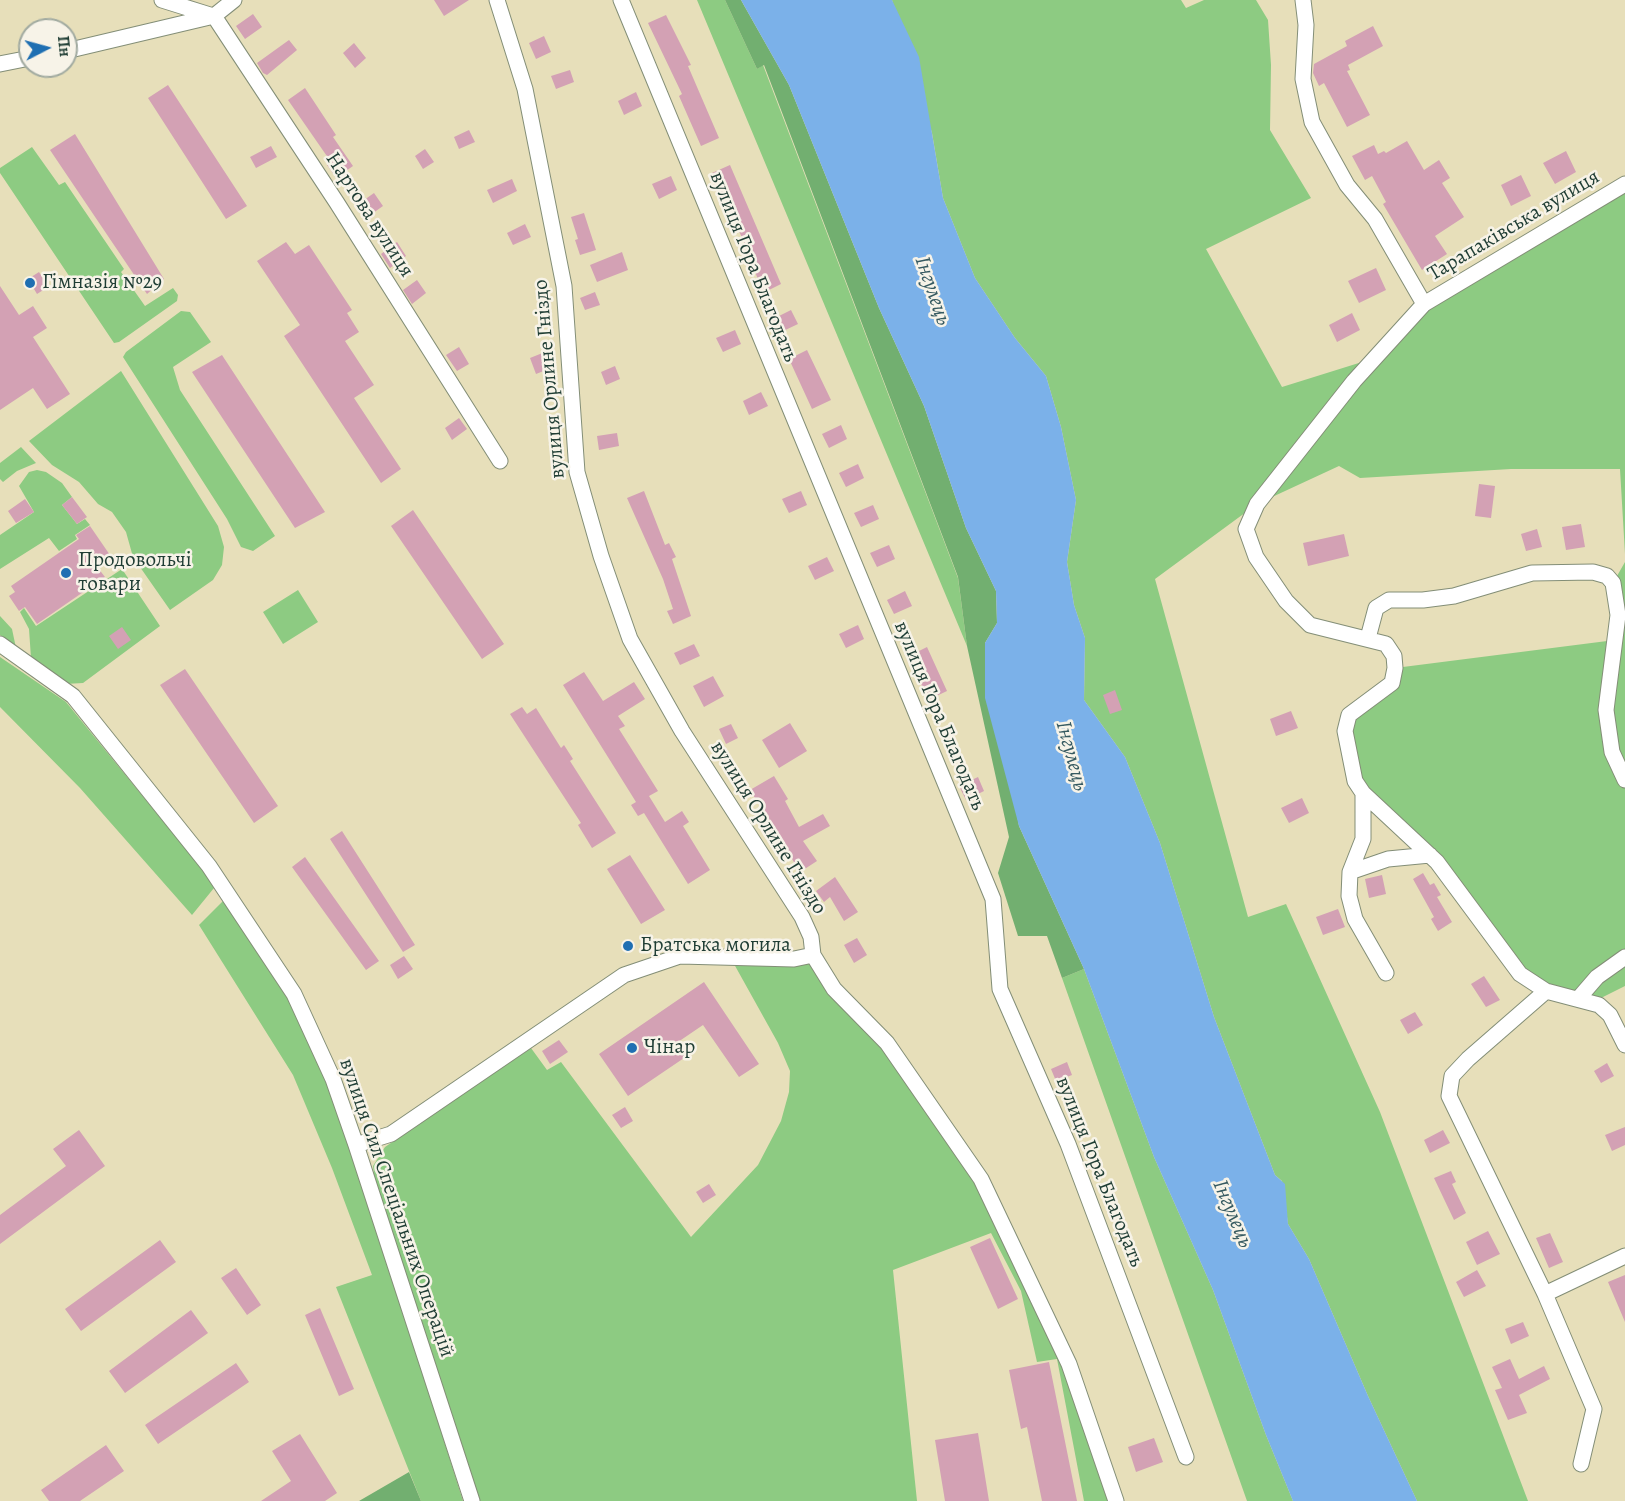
<!DOCTYPE html>
<html>
<head>
<meta charset="utf-8">
<style>
	body { margin:0 }
	#map { position:relative; width:1625px; height:1501px; overflow:hidden; background:#e7dfba; font-family:Alegreya,serif }
	canvas { display:block }
	.north { position:absolute; left:18px; top:18px; width:60px; height:60px; box-sizing:border-box; background:#f7f3e8; border:2px solid #a1aaa0; border-radius:50%; rotate:84deg; font-size:16px; font-weight:700; line-height:24px; text-align:center; color:#1f3d34 }
	.north::after { content:''; display:block; margin:auto; width:21px; height:27px; background:#1f6fb2; clip-path:polygon(50% 0,100% 100%,50% 72%,0 100%) }
</style>
</head>
<body>
<div id="map">
<canvas width="1625" height="1501"></canvas>
<div class="north">Пн</div>
</div>
<script>
const ctx = document.querySelector('canvas').getContext('2d');
ctx.lineJoin = 'round';
function paint(path, color) { ctx.fillStyle = color; ctx.fill(path, 'evenodd'); }
const toPath = rows => new Path2D(rows.map(r => 'M' + r).join(''));
function stroke(path, color, width, dash) { ctx.strokeStyle = color; ctx.lineWidth = width; ctx.lineCap = dash ? 'butt' : 'round'; ctx.setLineDash(dash || []); ctx.stroke(path); }
function write(font, color, halo, rows, align = 'center') {
  ctx.font = font + ' Alegreya,serif'; ctx.lineWidth = 5; ctx.setLineDash([]); ctx.textBaseline = 'middle'; ctx.strokeStyle = halo; ctx.fillStyle = color; for (const [text, x, y, turn = 0] of rows) {
    ctx.save(); ctx.translate(x, y); ctx.rotate((+turn || 0) * Math.PI / 180); ctx.textAlign = isNaN(turn) ? turn : align; if (halo) ctx.strokeText(text, 0, 0); ctx.fillText(text, 0, 0); ctx.restore();
  }
}
const green = toPath([
	[697,0,725,0,757,69,763,65,958,578,967,646],
	[892,0,1181,0,1186,8,1204,0,1256,0,1268,20,1271,65,1270,130,1311,198,1206,249,1282,387,1378,357,1424,304,1625,184,1625,554,1620,469,1511,469,1360,478,1339,466,1257,504,1155,579,1248,917,1286,904,1380,1112,1528,1501,1417,1501,1368,1396,1309,1259,1288,1224,1282,1181,1275,1175,1214,1017,1160,843,1125,757,1084,700,1085,638,1074,605,1067,562,1076,500,1061,427,1046,376,1015,338,975,278,943,198,932,133],
	[32,147,59,185,65,182,124,269,121,272,145,306,173,288,178,295,177,301,119,342,114,343,0,173,0,168],
	[181,311,190,312,211,342,173,367,180,390,275,536,253,551,241,547,227,519,123,357,126,352],
	[121,371,218,526,224,547,222,565,213,580,170,610,133,557,126,532,112,512,98,504,79,482,52,465,29,441],
	[21,447,36,463,17,471,3,482,0,479,0,463],
	[37,470,46,472,62,483,72,497,62,505,77,524,85,519,90,525,75,535,77,539,59,551,49,538,0,569,0,535,34,512,19,486,29,472],
	[1625,562,1625,986,1591,1003,1520,974,1478,915,1363,793,1349,715,1391,683,1395,668,1615,640,1613,583],
	[122,569,160,626,83,683,65,684,31,658,29,629,20,612,24,608,36,626],
	[298,590,318,622,283,644,263,612],
	[0,616,12,629,16,648,0,635],
	[0,657,66,702,202,869,214,888,192,915,80,788,0,707],
	[225,899,288,997,328,1082,354,1156,463,1501,421,1501,336,1287,372,1275,332,1168,293,1075,199,925],
	[729,955,813,955,916,1082,1024,1267,1116,1501,1084,1501,1057,1359,1037,1362,1021,1291,991,1233,893,1270,917,1501,478,1501,376,1190,373,1166,385,1147,531,1048,547,1070,561,1062,691,1237,758,1165,781,1121,789,1092,790,1071,778,1043],
	[1084,969,1154,1157,1213,1290,1266,1435,1293,1501,1247,1501,1062,978]
]);
const forest = toPath([
	[725,0,741,0,789,85,879,308,924,406,966,528,996,591,997,623,985,643,1019,826,1084,969,1062,978,1047,936,1018,936,998,873,1009,837,967,646,958,577,764,65,757,69],
	[409,1472,421,1501,359,1501]
]);
const water = toPath([
	[741,0,892,0,919,57,943,198,975,278,1015,338,1046,376,1061,427,1076,500,1067,562,1074,605,1085,638,1084,700,1125,757,1160,843,1214,1017,1275,1175,1285,1184,1288,1224,1309,1259,1368,1396,1417,1501,1293,1501,1266,1435,1213,1290,1154,1157,1084,969,1019,826,985,698,985,643,997,623,996,591,966,528,924,406,879,308,789,85]
]);
const building = toPath([
	[434,0,469,0,444,16],
	[253,14,262,27,245,39,236,26],
	[666,15,691,65,688,66,719,138,701,146,679,96,682,94,648,23],
	[1373,26,1383,46,1348,65,1350,70,1347,71,1370,115,1347,127,1324,83,1319,86,1313,73,1314,64,1347,46,1345,41],
	[544,36,551,52,536,59,529,43],
	[289,40,297,50,267,75,263,73,257,63],
	[354,43,366,58,355,68,343,53],
	[570,70,574,82,556,89,551,76],
	[168,85,247,206,226,219,148,98],
	[305,88,336,135,333,137,353,166,336,178,327,165,331,162,288,100],
	[636,92,642,106,624,115,618,101],
	[469,130,475,142,459,149,454,137],
	[75,134,164,279,147,294,50,150],
	[1407,141,1424,170,1439,160,1450,178,1442,183,1464,217,1435,236,1447,254,1422,270,1383,204,1386,202,1372,176,1365,180,1352,156,1374,145,1378,154,1384,151,1386,153],
	[271,146,277,157,256,168,250,157],
	[425,149,434,162,423,169,415,156],
	[1566,151,1576,172,1555,184,1543,163],
	[730,165,781,284,763,293,744,242,712,173],
	[1521,175,1531,196,1511,206,1501,185],
	[671,176,677,190,659,199,652,184],
	[512,179,517,191,493,203,487,190],
	[374,193,383,206,366,218,357,205],
	[584,213,596,250,580,255,575,240,578,239,571,217],
	[525,224,531,237,513,245,507,233],
	[286,242,295,254,309,245,352,310,347,313,359,332,345,341,374,385,354,398,401,469,381,483,284,336,300,325,257,261],
	[397,242,406,256,390,268,381,254],
	[622,252,628,270,597,282,590,265],
	[1376,268,1386,290,1359,303,1348,281],
	[39,272,48,287,37,294,28,279],
	[417,280,426,293,412,304,403,290],
	[0,286,19,315,33,306,47,328,33,337,70,394,47,409,33,388,0,410],
	[595,292,600,305,585,310,580,298],
	[791,310,798,324,779,333,773,319],
	[1352,313,1360,330,1337,342,1329,325],
	[735,330,741,344,723,352,716,338],
	[459,347,469,364,457,371,446,355],
	[807,350,831,400,812,409,789,359],
	[545,352,551,368,536,374,530,358],
	[222,355,325,512,295,528,192,372],
	[615,366,620,379,606,385,601,372],
	[761,392,768,406,749,415,743,401],
	[459,418,467,429,452,440,445,428],
	[841,425,847,439,829,448,822,434],
	[617,433,619,446,599,450,597,436],
	[858,464,864,478,846,487,839,473],
	[1479,484,1495,486,1491,518,1475,516],
	[644,491,665,545,669,543,676,557,672,559,691,616,673,624,667,611,673,609,663,579,627,498],
	[801,491,807,505,789,513,782,499],
	[72,497,87,517,77,524,62,505],
	[25,499,34,512,16,523,8,511],
	[873,505,879,519,861,527,854,513],
	[413,510,504,644,482,659,391,526],
	[1581,524,1585,547,1566,550,1562,527],
	[90,526,112,558,98,568,105,577,37,624,25,607,19,611,9,596,15,592,11,586,79,539,76,535],
	[1537,529,1542,547,1526,551,1521,534],
	[1344,534,1349,556,1308,566,1303,543],
	[889,545,895,559,877,567,870,553],
	[827,557,834,571,815,580,808,566],
	[905,591,912,606,894,614,887,600],
	[858,625,864,639,846,648,839,634],
	[122,627,131,640,118,649,109,636],
	[694,644,700,656,680,665,674,653],
	[927,647,947,691,928,700,909,656],
	[185,669,278,806,254,823,160,685],
	[584,672,603,701,634,682,645,699,618,716,625,726,619,729,658,791,649,796,665,822,682,811,689,822,683,826,710,870,688,884,644,813,638,816,631,805,636,802,563,685],
	[713,676,724,696,704,707,693,686],
	[1115,690,1122,710,1110,714,1103,695],
	[522,707,527,714,536,708,561,748,564,745,573,759,570,761,616,833,592,848,578,825,581,823,510,714],
	[1291,711,1298,728,1276,736,1270,719],
	[790,723,807,751,779,768,762,740],
	[731,724,738,738,726,744,719,729],
	[774,776,788,799,785,801,799,827,823,814,830,826,803,841,817,861,800,872,750,790],
	[978,777,984,791,966,800,959,786],
	[1302,798,1309,813,1289,823,1281,808],
	[342,831,415,945,403,952,330,839],
	[630,855,665,910,641,924,607,869],
	[305,857,379,961,366,970,292,867],
	[1423,873,1430,885,1434,883,1441,895,1437,897,1452,922,1438,931,1431,919,1434,917,1413,879],
	[1382,875,1386,894,1369,898,1365,879],
	[835,877,858,912,844,921,830,897,824,902,816,891],
	[1338,909,1345,927,1323,935,1316,917],
	[857,938,867,955,854,963,844,945],
	[404,956,413,969,398,979,390,965],
	[1484,976,1500,1000,1486,1007,1471,984],
	[704,982,759,1064,739,1077,703,1025,678,1042,687,1056,628,1096,599,1054],
	[1415,1012,1423,1025,1408,1034,1400,1020],
	[559,1040,568,1052,550,1064,542,1051],
	[1067,1062,1072,1075,1056,1081,1051,1069],
	[1607,1063,1614,1076,1601,1083,1594,1071],
	[625,1107,633,1121,621,1128,612,1115],
	[1625,1127,1625,1145,1612,1151,1605,1135],
	[79,1130,105,1166,0,1244,0,1215,66,1166,53,1149],
	[1443,1130,1450,1143,1430,1153,1424,1140],
	[1451,1171,1456,1182,1452,1184,1466,1213,1454,1220,1434,1178],
	[709,1184,716,1195,703,1203,696,1192],
	[1488,1231,1500,1254,1477,1265,1466,1242],
	[1550,1233,1563,1262,1549,1268,1536,1238],
	[990,1238,1018,1299,998,1309,970,1247],
	[160,1240,176,1262,81,1331,65,1309],
	[236,1268,261,1305,247,1315,221,1278],
	[1477,1270,1486,1286,1464,1297,1456,1282],
	[1625,1275,1625,1322,1608,1282],
	[320,1308,354,1389,339,1396,305,1315],
	[191,1310,208,1333,125,1393,109,1371],
	[1523,1322,1529,1336,1511,1344,1505,1329],
	[1510,1359,1519,1379,1544,1366,1550,1379,1519,1395,1527,1413,1508,1420,1495,1390,1502,1388,1492,1367],
	[1049,1362,1077,1501,1042,1501,1027,1427,1021,1429,1009,1370],
	[236,1363,249,1382,158,1444,145,1425],
	[978,1433,989,1501,945,1501,935,1440],
	[300,1434,337,1493,325,1501,261,1501,291,1481,272,1451],
	[1154,1438,1163,1462,1136,1472,1128,1447],
	[106,1445,124,1471,80,1501,49,1501,41,1490]
]);
const minor = toPath([
	[162,0,210,15],
	[234,0,214,16,337,203,500,461],
	[497,0,525,89,564,286,577,472,601,556,630,639,682,731,802,917,811,937,813,955,834,989,887,1043,981,1179,1069,1364,1116,1501],
	[621,0,993,899,1000,989,1068,1144,1186,1457],
	[1303,0,1306,25,1303,79,1312,122,1347,185,1375,219,1424,304],
	[66,51,214,16],
	[0,64,30,58],
	[1625,184,1424,304,1354,381,1257,504,1246,529,1256,557,1286,601,1310,625,1386,644,1394,656,1395,668,1392,683,1349,715,1345,731,1355,781,1363,793,1437,862,1520,974,1546,991,1599,1005,1610,1015,1625,1045],
	[1368,638,1376,608,1389,600,1423,600,1454,596,1532,573,1593,572,1607,576,1613,583,1618,615,1606,710,1612,752,1625,780],
	[0,644,73,696,209,866,294,994,333,1079,356,1145,472,1501],
	[1363,793,1363,839,1350,872,1349,896,1355,919,1386,973],
	[1350,872,1388,859,1430,855],
	[1546,991,1468,1059,1452,1076,1449,1096,1545,1294,1594,1409,1581,1464],
	[1578,999,1597,977,1625,957],
	[356,1145,391,1134,624,975,680,956,794,959,813,955],
	[1545,1294,1625,1256]
]);
const markers = [
	[30,283,6,"#1f6fb2"],
	[66,573,6,"#1f6fb2"],
	[628,946,6,"#1f6fb2"],
	[632,1048,6,"#1f6fb2"]
];
const streetNames = [
	["Нартова вулиця",369,215,57],
	["Тарапаківська вулиця",1514,226,-31],
	["вулиця Гора Благодать",753,267,68],
	["вулиця Орлине Гніздо",550,379,-95],
	["вулиця Гора Благодать",939,716,67],
	["вулиця Орлине Гніздо",768,828,58],
	["вулиця Гора Благодать",1099,1172,68],
	["вулиця Сил Спеціальних Операцій",396,1208,71]
];
const poiNames = [
	["Гімназія №29",42,283],
	["Продовольчі",78,561],
	["товари",78,585],
	["Братська могила",640,946],
	["Чінар",644,1048]
];
const waterNames = [
	["Інгулець",932,291,71],
	["Інгулець",1071,756,75],
	["Інгулець",1232,1214,67]
];
paint(green, '#8dcb82');
paint(forest, '#72af70');
paint(water, '#7bb1e9');
paint(building, '#d3a1b4');
stroke(minor, '#838e77', 17);
stroke(minor, '#fff', 15);
for (const [x, y, r, color] of markers) { const dot = new Path2D(); dot.arc(x, y, r, 0, 2 * Math.PI); ctx.fillStyle = color; ctx.fill(dot); stroke(dot, '#f7f3e8', 2); }
write('21px', '#1f3d34', '#f7f3e8', streetNames);
write('21px', '#1f3d34', '#f7f3e8', poiNames, 'left');
write('italic 22px', '#365a61', '#f7f3e8', waterNames);
</script>
</body>
</html>
